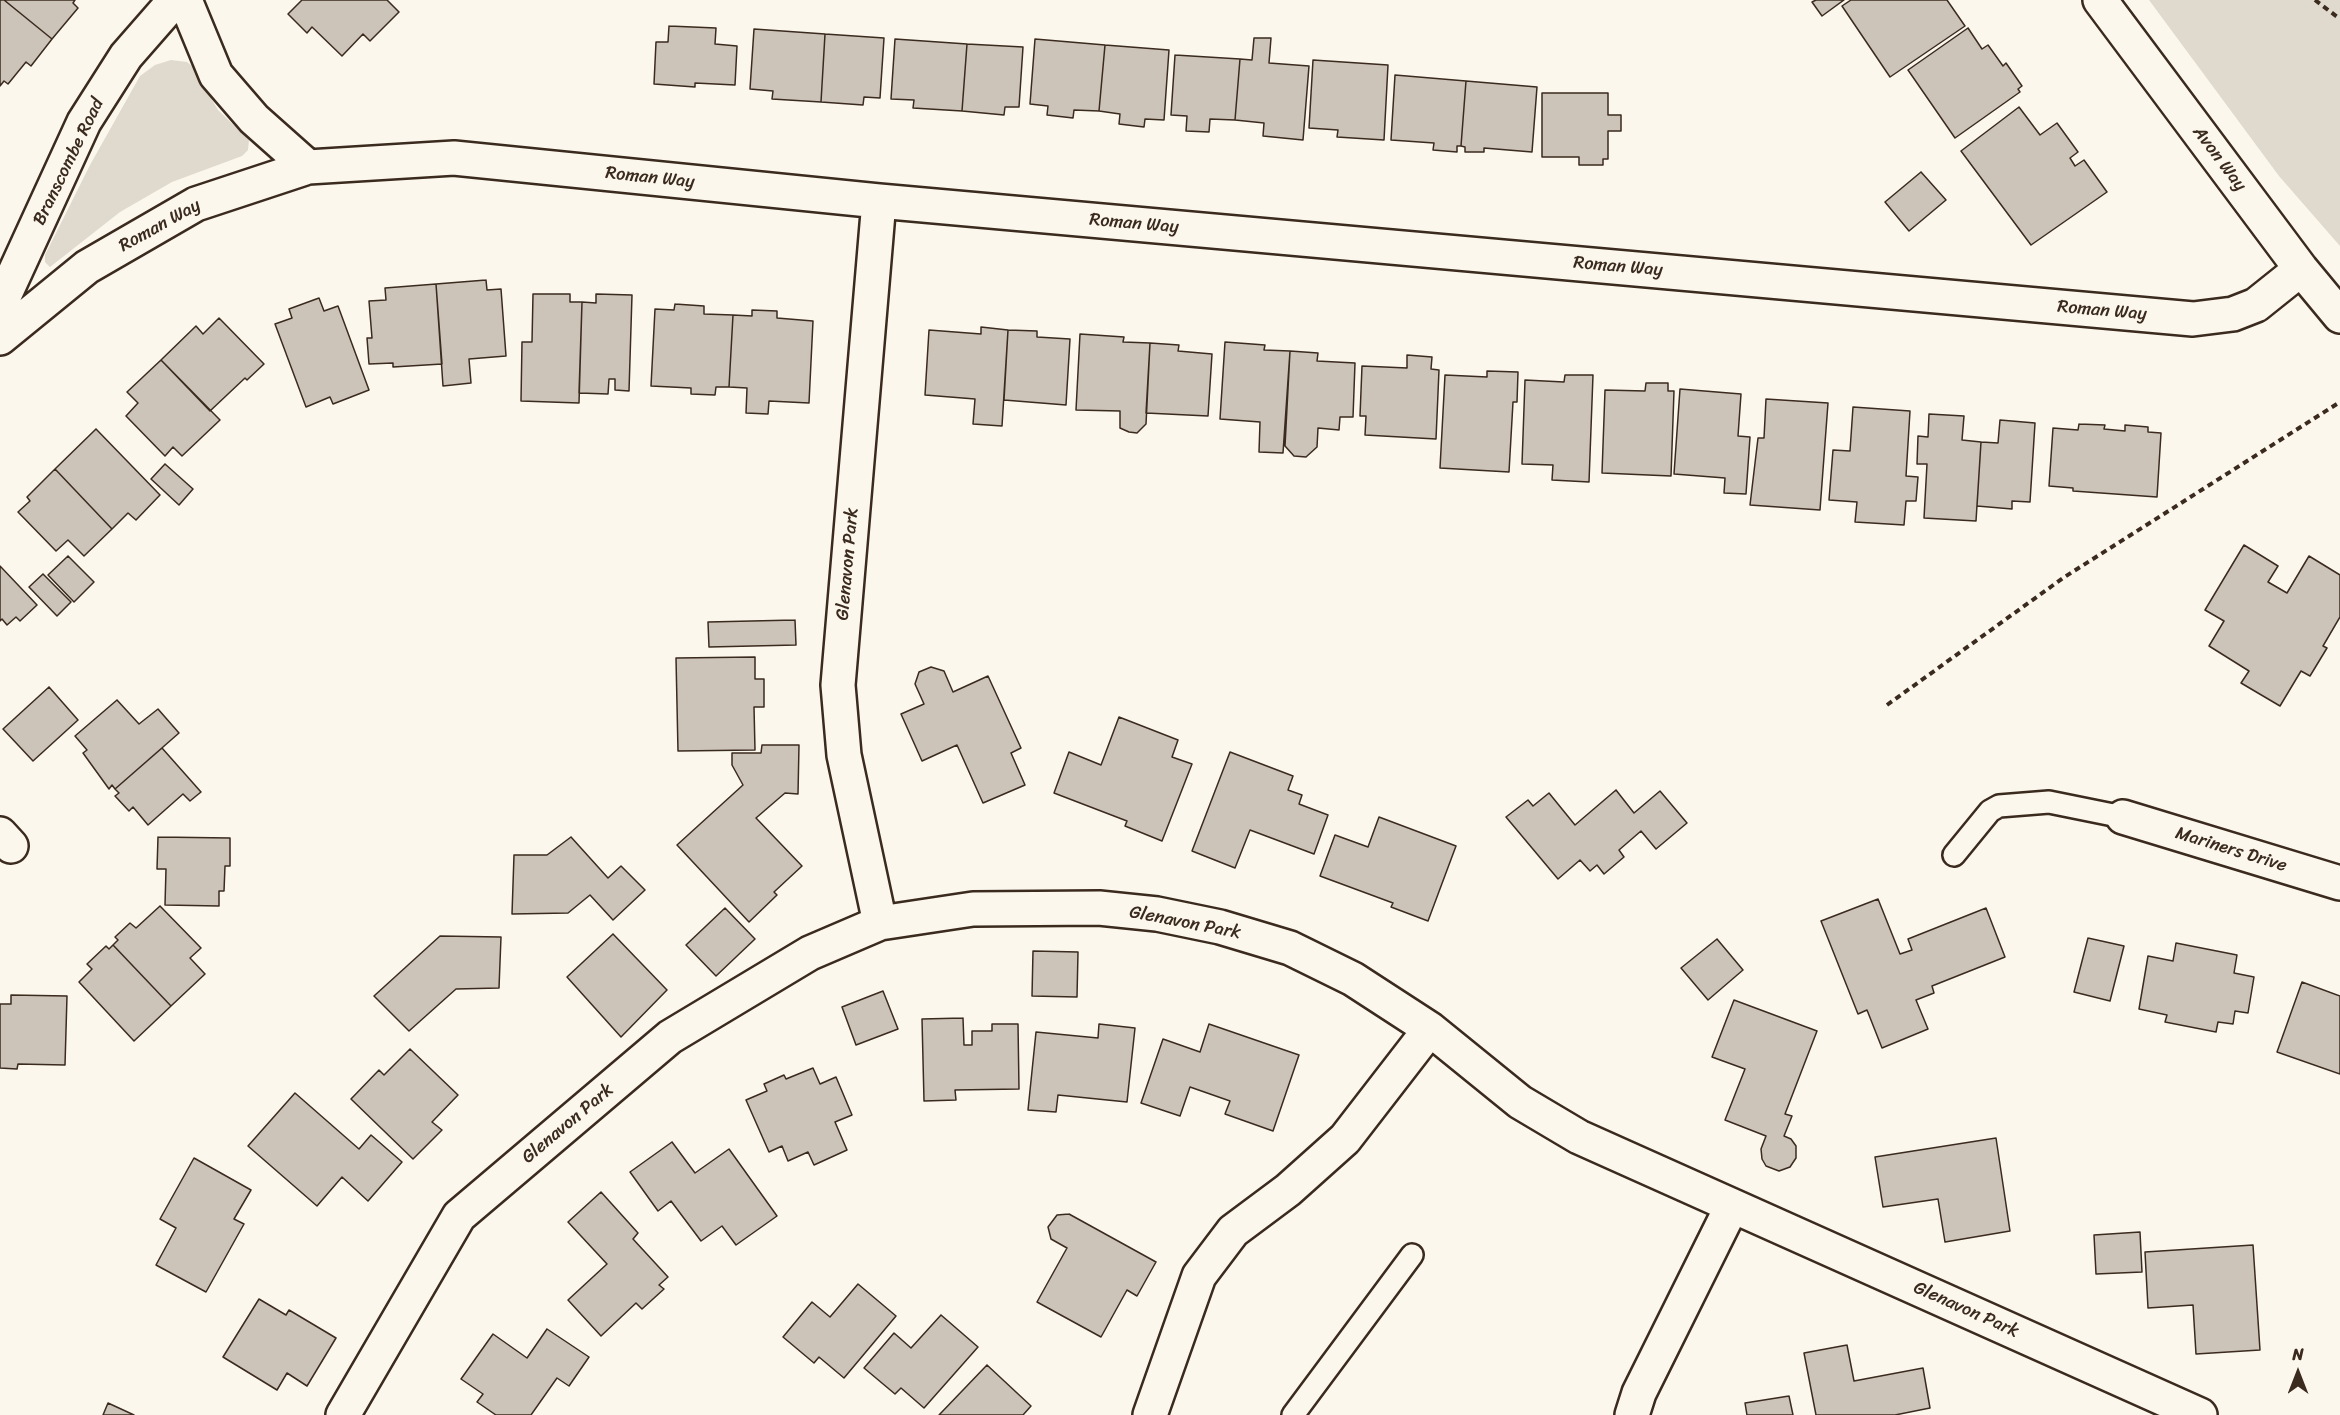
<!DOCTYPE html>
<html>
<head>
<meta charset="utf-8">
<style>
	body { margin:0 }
	#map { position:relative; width:2340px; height:1415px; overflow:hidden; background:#fbf7ec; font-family:Sriracha,sans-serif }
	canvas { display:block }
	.north { position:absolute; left:2268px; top:1343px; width:60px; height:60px; -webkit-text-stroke:4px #fbf7ec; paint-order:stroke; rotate:0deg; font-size:16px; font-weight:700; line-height:24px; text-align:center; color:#3b2a1e }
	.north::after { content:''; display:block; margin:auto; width:21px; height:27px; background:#3b2a1e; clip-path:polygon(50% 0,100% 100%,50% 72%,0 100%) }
</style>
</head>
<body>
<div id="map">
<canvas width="2340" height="1415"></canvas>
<div class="north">N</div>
</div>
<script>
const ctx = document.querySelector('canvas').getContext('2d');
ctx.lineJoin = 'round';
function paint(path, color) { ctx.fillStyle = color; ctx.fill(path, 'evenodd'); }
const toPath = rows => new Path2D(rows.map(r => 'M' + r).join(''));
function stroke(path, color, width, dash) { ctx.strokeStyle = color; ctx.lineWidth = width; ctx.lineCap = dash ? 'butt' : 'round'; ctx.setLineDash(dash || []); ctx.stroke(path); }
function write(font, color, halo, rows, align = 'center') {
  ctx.font = font + ' Sriracha,sans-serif'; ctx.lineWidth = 4.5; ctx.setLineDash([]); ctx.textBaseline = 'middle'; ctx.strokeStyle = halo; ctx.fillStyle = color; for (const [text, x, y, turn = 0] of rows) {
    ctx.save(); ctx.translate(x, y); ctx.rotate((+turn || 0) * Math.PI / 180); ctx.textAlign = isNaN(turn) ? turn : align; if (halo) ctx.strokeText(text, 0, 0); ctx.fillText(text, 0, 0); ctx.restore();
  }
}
const green = toPath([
	[2149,0,2340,0,2340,246,2279,176],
	[171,60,187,62,192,66,218,110,249,140,248,150,242,156,172,182,120,212,50,267,45,262,45,255,90,165,140,76,155,65]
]);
const building = toPath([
	[0,0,4,0,52,39,31,66,26,62,8,84,4,81,0,86,0,0],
	[4,0,75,0,73,3,78,8,52,39,4,0],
	[302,0,387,0,399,12,370,41,363,34,342,56,312,27,307,33,288,14,302,0],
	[1816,0,1844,0,1822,16,1812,2,1816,0],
	[1851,0,1947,0,1965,26,1890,77,1842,6,1851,0],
	[669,26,716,28,715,44,737,46,735,85,695,83,695,87,654,84,656,42,668,42,669,26],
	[1968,28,1982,49,1988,45,2003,66,2006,63,2022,86,2018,89,2020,92,1955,138,1908,70,1968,28],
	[754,29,825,34,821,102,772,99,773,91,750,89,754,29],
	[825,34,884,38,880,98,864,97,863,105,821,102,825,34],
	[1254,38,1271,38,1269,63,1309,66,1303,140,1263,136,1264,123,1235,120,1240,59,1252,60,1254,38],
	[895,39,967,44,962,111,913,108,914,100,891,99,895,39],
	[1035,39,1105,45,1099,111,1074,110,1073,118,1047,115,1048,106,1030,104,1035,39],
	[967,44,1023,47,1019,107,1005,107,1004,115,962,111,967,44],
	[1105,45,1169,50,1164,120,1145,119,1144,127,1119,124,1120,114,1099,111,1105,45],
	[1175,55,1240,59,1235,120,1210,119,1209,132,1186,131,1187,116,1171,115,1175,55],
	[1313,60,1388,65,1384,140,1337,137,1338,130,1309,128,1313,60],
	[1395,75,1466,81,1461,146,1457,146,1457,152,1433,150,1434,143,1391,140,1395,75],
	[1466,81,1537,87,1532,152,1484,148,1484,152,1465,152,1465,147,1461,146,1466,81],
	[1542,93,1608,93,1608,115,1621,115,1621,131,1608,131,1608,159,1603,159,1603,165,1579,165,1579,157,1542,157,1542,93],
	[2019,107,2040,135,2057,123,2078,152,2070,158,2075,166,2084,160,2107,192,2031,245,1961,151,2019,107],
	[1921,172,1946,200,1909,231,1885,202,1921,172],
	[486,280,487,290,501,289,506,356,469,359,471,383,443,386,436,284,486,280],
	[436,284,442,364,393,367,393,363,369,364,367,338,372,338,369,301,386,300,385,288,436,284],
	[533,294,570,294,570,302,582,302,579,403,521,401,522,342,532,342,533,294],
	[596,294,632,295,629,391,615,390,615,379,609,379,608,394,579,393,582,302,596,303,596,294],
	[319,298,324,311,338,306,369,390,333,404,330,397,306,407,275,324,292,318,289,309,319,298],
	[675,304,704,306,704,314,733,315,729,387,716,387,715,395,691,394,691,388,651,386,655,309,674,310,675,304],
	[752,310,777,311,777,318,813,321,809,403,769,401,768,414,746,413,747,388,729,387,733,315,752,316,752,310],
	[219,318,264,364,247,380,245,378,210,411,161,360,196,326,203,334,219,318],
	[981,327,1008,330,1002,426,973,424,975,399,925,395,929,330,981,334,981,327],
	[1008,330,1037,331,1037,337,1070,339,1066,405,1004,400,1008,330],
	[1080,334,1124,337,1123,342,1150,343,1146,424,1137,433,1129,432,1120,428,1120,411,1076,410,1080,334],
	[1225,342,1265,345,1264,350,1290,351,1283,453,1259,452,1260,422,1220,419,1225,342],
	[1150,343,1179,345,1178,351,1212,354,1208,416,1146,413,1150,343],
	[1290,351,1318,353,1317,361,1355,363,1353,417,1340,417,1339,430,1318,428,1317,447,1306,457,1294,456,1285,446,1290,351],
	[1407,355,1432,357,1431,369,1439,370,1436,439,1365,435,1366,416,1360,416,1362,366,1407,368,1407,355],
	[161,360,220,420,182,456,173,447,165,456,126,416,138,403,127,392,161,360],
	[1487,371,1518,372,1517,402,1513,402,1509,472,1440,468,1445,375,1487,377,1487,371],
	[1565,375,1593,375,1589,482,1552,480,1553,465,1522,464,1525,380,1564,382,1565,375],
	[1646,383,1668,383,1668,391,1674,391,1671,476,1602,473,1605,390,1645,391,1646,383],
	[1680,389,1741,394,1738,436,1750,437,1746,494,1724,493,1725,478,1674,474,1680,389],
	[1766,399,1828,403,1820,510,1750,505,1758,438,1764,438,1766,399],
	[1853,407,1910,411,1906,476,1918,477,1916,501,1906,501,1904,525,1855,522,1857,502,1829,500,1833,450,1850,451,1853,407],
	[1929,414,1964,416,1962,440,1981,442,1976,521,1924,518,1927,464,1917,464,1918,436,1928,437,1929,414],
	[2000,420,2035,423,2030,502,2012,501,2012,509,1977,506,1981,442,1998,443,2000,420],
	[2079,424,2105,425,2104,429,2125,431,2125,425,2148,427,2148,432,2161,433,2157,497,2073,491,2073,488,2049,486,2053,428,2078,430,2079,424],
	[96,429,160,495,136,520,128,513,112,529,55,469,96,429],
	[165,464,193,489,179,505,151,479,165,464],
	[55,469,112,529,84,556,68,540,56,551,18,512,30,501,27,497,55,469],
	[2244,545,2278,566,2268,582,2287,593,2309,556,2340,575,2340,617,2323,646,2327,648,2310,676,2301,671,2280,706,2241,683,2249,671,2209,646,2224,621,2205,610,2244,545],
	[68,556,94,582,74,602,48,575,68,556],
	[0,566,37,605,20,621,16,617,7,625,2,619,0,621,0,566],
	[43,574,71,602,57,616,29,587,43,574],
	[795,620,796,645,709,647,708,622,795,620],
	[755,657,755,679,764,679,764,707,754,707,755,750,678,751,676,658,755,657],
	[931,667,944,671,953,692,988,676,1021,748,1011,753,1025,785,983,803,957,745,922,761,901,714,924,704,915,684,919,672,931,667],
	[49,687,78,720,33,761,3,729,49,687],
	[117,700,139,724,158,709,179,733,115,789,112,785,109,789,83,753,87,750,75,736,117,700],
	[1119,717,1178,740,1172,757,1192,764,1162,841,1125,826,1127,821,1054,793,1069,752,1101,765,1119,717],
	[762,745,799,745,798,794,785,793,756,818,802,866,774,892,777,895,749,922,677,845,743,785,732,765,732,753,761,753,762,745],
	[162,748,201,792,190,801,183,794,148,825,133,807,129,811,115,796,119,793,115,789,162,748],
	[1230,752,1293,776,1288,790,1302,795,1299,804,1328,815,1314,854,1250,830,1235,868,1192,851,1230,752],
	[1616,790,1634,813,1660,791,1687,823,1656,849,1641,831,1619,850,1624,857,1604,874,1597,865,1590,871,1580,860,1558,879,1506,817,1528,800,1533,806,1549,793,1575,825,1616,790],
	[1379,817,1456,846,1428,921,1391,907,1393,903,1320,876,1335,835,1368,847,1379,817],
	[158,837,230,838,230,866,225,866,224,891,219,891,219,906,165,905,166,869,157,869,158,837],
	[571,837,608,878,621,866,645,890,613,920,590,895,568,913,512,914,514,855,547,855,571,837],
	[1878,899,1900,954,1912,950,1908,939,1986,908,2005,957,1932,986,1934,993,1916,1000,1928,1029,1882,1048,1867,1010,1858,1014,1821,921,1878,899],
	[160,906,201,948,190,958,205,974,171,1006,113,945,118,940,115,937,130,923,136,928,160,906],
	[725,908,755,939,716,976,686,945,725,908],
	[613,934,667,990,621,1037,567,977,613,934],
	[440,936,501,937,499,988,456,989,409,1031,374,996,440,936],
	[2088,938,2124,946,2110,1001,2074,992,2088,938],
	[1717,939,1743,970,1708,1000,1681,968,1717,939],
	[2176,943,2237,955,2234,973,2254,977,2248,1013,2235,1011,2233,1024,2218,1022,2216,1032,2165,1022,2167,1015,2139,1009,2148,956,2173,961,2176,943],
	[113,945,171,1006,134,1041,79,982,92,969,87,964,106,946,109,949,113,945],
	[1033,951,1078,952,1077,997,1032,996,1033,951],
	[2302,982,2340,996,2340,1074,2277,1052,2302,982],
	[883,991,898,1029,856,1045,842,1007,883,991],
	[11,995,67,996,65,1065,18,1064,17,1069,0,1068,0,1004,11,1004,11,995],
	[1734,1000,1817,1031,1785,1114,1792,1116,1784,1136,1791,1139,1796,1146,1796,1158,1790,1167,1779,1171,1766,1166,1762,1159,1761,1149,1766,1136,1725,1120,1745,1069,1712,1057,1734,1000],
	[963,1018,964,1045,972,1045,972,1031,992,1031,992,1024,1018,1024,1019,1089,955,1090,956,1100,924,1101,922,1019,963,1018],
	[1099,1024,1135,1028,1127,1102,1058,1095,1056,1112,1028,1110,1036,1032,1098,1038,1099,1024],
	[1209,1024,1299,1055,1273,1131,1225,1114,1230,1101,1190,1087,1180,1116,1141,1103,1163,1039,1200,1052,1209,1024],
	[410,1049,458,1095,432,1122,442,1130,413,1159,351,1099,379,1070,384,1075,410,1049],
	[813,1068,820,1084,836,1077,852,1115,835,1122,847,1150,814,1165,808,1152,788,1161,782,1146,769,1152,746,1100,767,1091,764,1084,784,1075,786,1079,813,1068],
	[295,1093,359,1149,371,1135,402,1162,368,1201,342,1177,317,1206,248,1146,295,1093],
	[1996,1138,2010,1231,1945,1242,1938,1199,1883,1207,1875,1157,1996,1138],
	[672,1142,695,1173,729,1149,777,1216,736,1245,722,1226,701,1241,671,1201,658,1211,630,1172,672,1142],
	[194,1158,251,1190,234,1219,244,1224,206,1292,156,1265,176,1228,160,1219,194,1158],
	[601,1192,638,1233,633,1239,668,1277,659,1285,664,1289,642,1309,636,1303,601,1336,568,1300,607,1264,568,1222,601,1192],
	[1069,1214,1156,1262,1137,1296,1127,1290,1101,1337,1037,1302,1067,1248,1051,1239,1048,1227,1057,1215,1069,1214],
	[2140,1232,2142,1272,2096,1274,2094,1235,2140,1232],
	[2253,1245,2260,1350,2196,1354,2193,1305,2148,1308,2145,1252,2253,1245],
	[858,1284,896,1316,844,1378,819,1357,814,1363,783,1337,812,1302,830,1317,858,1284],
	[259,1299,286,1315,289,1310,336,1338,307,1386,287,1373,277,1390,223,1357,259,1299],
	[941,1315,978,1347,924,1408,901,1388,895,1394,864,1368,894,1333,911,1348,941,1315],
	[547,1329,589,1357,569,1386,557,1378,531,1415,496,1415,477,1402,483,1394,461,1379,493,1334,527,1358,547,1329],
	[1847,1345,1854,1381,1923,1368,1930,1408,1895,1415,1816,1415,1804,1353,1847,1345],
	[987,1365,1031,1406,1023,1415,939,1415,987,1365],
	[1789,1396,1793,1415,1747,1415,1745,1403,1789,1396],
	[108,1403,134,1415,103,1415,108,1403]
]);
const path = toPath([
	[2315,0,2340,19],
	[1887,705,2063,578,2340,402]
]);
const lane = toPath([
	[1954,855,1990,811,1999,806,2049,802,2123,817],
	[1293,1415,1412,1255]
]);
const street = toPath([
	[185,0,216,75,254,119,308,167],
	[2100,0,2301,269,2340,316],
	[879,201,838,685,844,755,880,923],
	[0,305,84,122,126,56,175,0],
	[0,338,87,267,196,204,308,167,454,158,879,201,2193,319,2233,314,2256,305,2301,269],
	[2123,817,2340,883],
	[0,834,11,846],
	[343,1415,459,1216,670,1037,810,953,880,923,973,909,1099,908,1157,914,1220,927,1290,948,1353,979,1430,1029,1520,1102,1579,1137,2200,1415],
	[1150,1415,1199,1276,1233,1231,1288,1190,1345,1139,1430,1029],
	[1632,1415,1639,1393,1732,1206]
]);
const streetNames = [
	["Avon Way",2219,159,53],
	["Branscombe Road",69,162,-64],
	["Roman Way",650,178,6],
	["Roman Way",1134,224,5],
	["Roman Way",160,226,-29],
	["Roman Way",1618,267,5],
	["Roman Way",2102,311,5],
	["Glenavon Park",848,564,-85],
	["Mariners Drive",2231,850,17],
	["Glenavon Park",1185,923,11],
	["Glenavon Park",568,1124,-40],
	["Glenavon Park",1966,1310,24]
];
paint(green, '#dfd9ce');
paint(building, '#ccc4b9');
stroke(building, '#3b2a1e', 1.5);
stroke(lane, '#3b2a1e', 26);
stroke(street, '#3b2a1e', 38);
stroke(path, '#3b2a1e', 4, [6, 4.5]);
stroke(lane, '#fbf7ec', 21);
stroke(street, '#fbf7ec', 33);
write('18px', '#3b2a1e', '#fbf7ec', streetNames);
</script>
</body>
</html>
